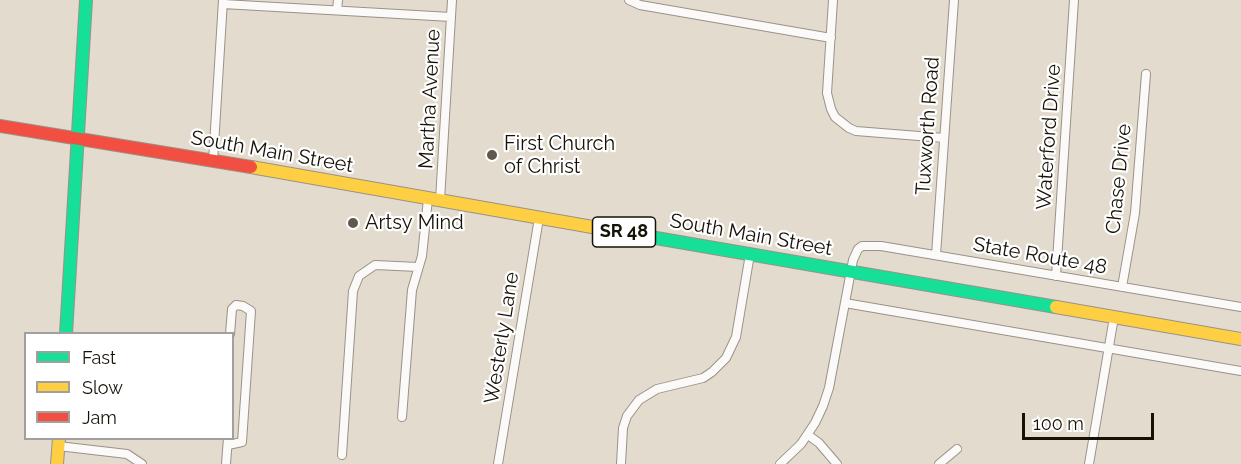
<!DOCTYPE html>
<html>
<head>
<meta charset="utf-8">
<style>
	body { margin:0 }
	#map { position:relative; width:1241px; height:464px; overflow:hidden; background:#e3dbcd; font-family:Raleway,sans-serif }
	canvas { display:block }
	.legend { position:absolute; left:24px; top:332px; width:210px; height:108px; box-sizing:border-box; background:#fff; border:2px solid #a2a09c; margin:0; padding:8px 10px; list-style:none; font-size:18px; color:#171208 }
	.legend li { display:flex; align-items:center; gap:12px; height:30px }
	.legend b { width:30px; border:2px solid #a2a09c }
	.scale { position:absolute; left:1022px; top:413px; width:132px; height:27px; box-sizing:border-box; border:3px solid #171208; border-top:0; padding-left:8px; font-size:18px; line-height:21px; white-space:nowrap; color:#171208; -webkit-text-stroke:4px #fff; paint-order:stroke }
</style>
</head>
<body>
<div id="map">
<canvas width="1241" height="464"></canvas>
<ul class="legend">
<li><b style="height:8px;background:#16e098"></b>Fast</li>
<li><b style="height:8px;background:#ffcf43"></b>Slow</li>
<li><b style="height:8px;background:#f24e42"></b>Jam</li>
</ul>
<div class="scale">100 m</div>
</div>
<script>
const ctx = document.querySelector('canvas').getContext('2d');
ctx.lineJoin = 'round';
const toPath = rows => new Path2D(rows.map(r => 'M' + r).join(''));
function stroke(path, color, width, dash) { ctx.strokeStyle = color; ctx.lineWidth = width; ctx.lineCap = dash ? 'butt' : 'round'; ctx.setLineDash(dash || []); ctx.stroke(path); }
function write(font, color, halo, rows, align = 'center') {
  ctx.font = font + ' Raleway,sans-serif'; ctx.lineWidth = 4.5; ctx.setLineDash([]); ctx.textBaseline = 'middle'; ctx.strokeStyle = halo; ctx.fillStyle = color; for (const [text, x, y, turn = 0] of rows) {
    ctx.save(); ctx.translate(x, y); ctx.rotate((+turn || 0) * Math.PI / 180); ctx.textAlign = isNaN(turn) ? turn : align; if (halo) ctx.strokeText(text, 0, 0); ctx.fillText(text, 0, 0); ctx.restore();
  }
}
const street = toPath([
	[629,0,640,5,831,38],
	[833,0,827,93,831,109,835,117,849,128,856,131,944,138],
	[223,4,451,17],
	[337,10,338,0],
	[213,162,223,0],
	[440,200,452,0],
	[936,255,954,0],
	[1056,276,1074,0],
	[1122,287,1135,213,1146,74],
	[845,303,1241,371],
	[402,417,412,290,422,256,428,199],
	[808,435,819,443,837,464],
	[228,445,242,442,251,311,243,306,236,305,232,309,230,334],
	[58,446,127,454,142,464],
	[342,455,353,291,359,276,375,265,418,267],
	[226,464,228,438],
	[498,464,539,218],
	[621,464,623,428,627,416,639,400,657,389,703,378,712,372,726,358,736,337,750,254],
	[780,464,801,444,815,423,823,406,829,388,853,260,858,249,862,246,881,246,1241,307],
	[939,464,957,449],
	[1089,464,1114,317]
]);
const fast = toPath([
	[598,228,1056,307],
	[66,334,86,0]
]);
const slow = toPath([
	[251,167,598,228],
	[1056,307,1241,339],
	[57,464,59,438]
]);
const jam = toPath([
	[0,126,251,167]
]);
const markers = [
	[492,155,6,"#5e584d"],
	[353,223,6,"#5e584d"]
];
const shields = [
	[624,232,63]
];
const shieldNames = [
	["SR 48",624,232]
];
const streetNames = [
	["Martha Avenue",430,99,-87],
	["Tuxworth Road",928,126,-86],
	["Waterford Drive",1049,137,-86],
	["South Main Street",272,152,10],
	["Chase Drive",1119,179,-84],
	["South Main Street",751,235,10],
	["State Route 48",1040,256,10],
	["Westerly Lane",502,338,-81]
];
const poiNames = [
	["First Church",504,144],
	["of Christ",504,167],
	["Artsy Mind",365,223]
];
stroke(street, '#999288', 10);
stroke(fast, '#999288', 14);
stroke(slow, '#999288', 14);
stroke(jam, '#999288', 14);
stroke(street, '#fbfaf8', 8);
stroke(fast, '#16e098', 12);
stroke(slow, '#ffcf43', 12);
stroke(jam, '#f24e42', 12);
for (const [x, y, r, color] of markers) { const dot = new Path2D(); dot.arc(x, y, r, 0, 2 * Math.PI); ctx.fillStyle = color; ctx.fill(dot); stroke(dot, '#fff', 2); }
for (const [x, y, w] of shields) { const box = new Path2D(); box.roundRect(x - w / 2, y - 15, w, 30, 4.5); ctx.fillStyle = '#fff'; ctx.fill(box); stroke(box, '#171208', 1.5); }
write('bold 18px', '#171208', null, shieldNames);
write('20px', '#171208', '#fff', streetNames);
write('20px', '#171208', '#fff', poiNames, 'left');
</script>
</body>
</html>
